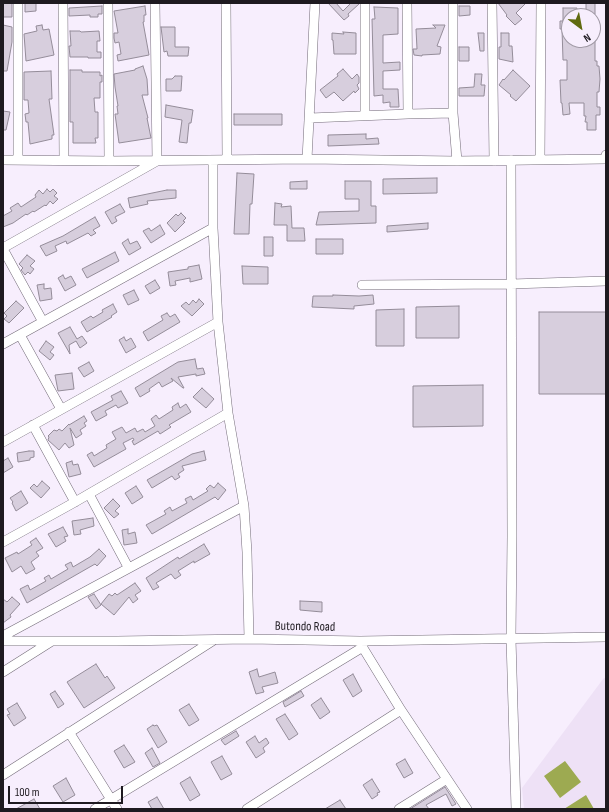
<!DOCTYPE html>
<html>
<head>
<meta charset="utf-8">
<style>
	body { margin:0 }
	#map { position:relative; width:609px; height:812px; overflow:hidden; background:#f7eefd; font-family:"Sofia Sans Condensed",sans-serif }
	canvas { display:block }
	.frame { position:absolute; inset:0; border:4px solid #1e1a20; pointer-events:none }
	.north { position:absolute; left:561px; top:8px; width:40px; height:40px; box-sizing:border-box; background:#f7eefd; border:1px solid #a099a5; border-radius:50%; rotate:148deg; font-size:11px; font-weight:700; line-height:16px; text-align:center; color:#1e1a20 }
	.north::after { content:''; display:block; margin:auto; width:14px; height:18px; background:#606a10; clip-path:polygon(50% 0,100% 100%,50% 72%,0 100%) }
	.scale { position:absolute; left:8px; top:786px; width:115px; height:18px; box-sizing:border-box; border:2px solid #1e1a20; border-top:0; padding-left:5px; font-size:12px; line-height:14px; white-space:nowrap; color:#1e1a20; -webkit-text-stroke:3px #f7eefd; paint-order:stroke }
</style>
</head>
<body>
<div id="map">
<canvas width="609" height="812"></canvas>
<div class="frame"></div>
<div class="north">N</div>
<div class="scale">100 m</div>
</div>
<script>
const ctx = document.querySelector('canvas').getContext('2d');
ctx.lineJoin = 'round';
function paint(path, color) { ctx.fillStyle = color; ctx.fill(path, 'evenodd'); }
const toPath = rows => new Path2D(rows.map(r => 'M' + r).join(''));
function stroke(path, color, width, dash) { ctx.strokeStyle = color; ctx.lineWidth = width; ctx.lineCap = dash ? 'butt' : 'round'; ctx.setLineDash(dash || []); ctx.stroke(path); }
function write(font, color, halo, rows, align = 'center') {
  ctx.font = font + ' "Sofia Sans Condensed",sans-serif'; ctx.lineWidth = 3; ctx.setLineDash([]); ctx.textBaseline = 'middle'; ctx.strokeStyle = halo; ctx.fillStyle = color; for (const [text, x, y, turn = 0] of rows) {
    ctx.save(); ctx.translate(x, y); ctx.rotate((+turn || 0) * Math.PI / 180); ctx.textAlign = isNaN(turn) ? turn : align; if (halo) ctx.strokeText(text, 0, 0); ctx.fillText(text, 0, 0); ctx.restore();
  }
}
const built = toPath([
	[606,677,606,809,524,809,522,788,603,679]
]);
const water = toPath([
	[565,761,581,782,560,798,544,776],
	[586,795,594,809,564,809]
]);
const building = toPath([
	[3,3,12,3,12,17,3,17,3,3],
	[25,3,36,3,36,11,25,12,25,3],
	[328,3,336,3,343,11,351,3,359,3,359,4,348,14,349,16,344,20,328,3],
	[498,3,526,3,516,13,522,19,515,25,506,16,507,15,498,3],
	[586,3,595,3,595,14,586,13,586,3],
	[102,6,102,14,98,14,98,17,90,17,90,15,69,16,69,8,102,6],
	[145,6,146,15,144,15,144,22,143,22,149,55,118,61,117,55,121,54,119,42,115,43,114,38,114,33,118,33,114,11,145,6],
	[459,6,470,6,470,15,459,16,459,6],
	[374,7,398,8,398,34,383,35,383,63,400,62,400,70,383,71,383,89,398,89,399,107,390,107,390,102,383,103,383,95,374,96,372,19,375,19,374,7],
	[563,8,577,8,577,16,569,16,569,40,595,40,595,61,597,61,597,66,599,66,600,79,599,92,597,92,597,107,600,107,600,115,596,115,596,130,587,130,587,122,585,122,586,116,584,116,584,103,569,103,570,114,563,115,562,103,561,103,560,80,567,80,567,60,563,60,562,29,560,29,560,21,563,21,563,8],
	[3,25,12,27,12,42,7,71,3,71,3,25],
	[42,25,43,30,49,29,54,55,26,61,24,34,37,31,36,26,42,25],
	[433,25,445,25,437,46,441,47,440,54,422,55,422,56,414,55,413,49,417,49,416,29,436,28,433,25],
	[161,27,175,27,175,47,189,47,188,56,168,56,167,51,164,52,161,27],
	[70,31,80,31,81,32,99,31,100,41,97,41,97,52,101,52,101,58,88,58,88,57,70,57,69,46,71,46,70,31],
	[343,32,356,33,356,54,334,54,333,40,332,40,332,33,344,34,343,32],
	[478,33,484,33,484,51,480,51,478,33],
	[501,33,509,33,509,46,512,46,513,62,499,59,499,47,501,47,501,33],
	[459,47,469,47,469,61,459,61,459,47],
	[143,66,147,79,148,95,142,95,148,118,147,118,151,138,119,143,115,114,118,114,117,106,118,106,115,87,114,74,135,70,135,69,143,66],
	[343,69,352,79,357,74,359,77,359,83,357,85,359,89,355,93,354,91,343,101,334,92,326,98,320,90,338,76,337,74,343,69],
	[70,70,82,70,82,72,100,72,100,76,102,75,102,82,100,82,100,98,94,98,95,112,98,112,98,138,95,138,96,143,73,143,73,122,70,122,70,70],
	[513,70,530,86,516,101,510,96,511,95,499,85,503,79,504,80,513,70],
	[51,71,52,99,49,99,54,135,52,135,52,139,30,144,28,122,26,122,25,114,29,113,28,100,24,100,24,72,51,71],
	[475,74,482,74,481,85,485,85,484,96,459,96,459,88,474,87,475,74],
	[175,76,182,76,181,91,166,91,166,79,172,79,175,76],
	[166,105,193,110,191,123,189,123,187,143,179,142,182,120,165,117,166,105],
	[3,111,10,112,6,130,3,130,3,111],
	[234,114,282,114,282,125,234,125,234,114],
	[366,134,366,139,378,138,379,144,328,146,328,135,366,134],
	[237,173,254,174,252,204,250,204,249,234,234,234,237,173],
	[437,178,437,193,383,194,383,179,437,178],
	[307,181,307,189,290,189,290,182,307,181],
	[345,181,371,181,371,206,376,206,376,223,316,225,319,212,359,211,359,199,345,199,345,181],
	[47,189,50,192,53,189,57,193,54,196,58,199,53,204,50,201,46,206,45,205,34,212,33,211,27,215,26,214,13,223,3,227,3,216,12,211,10,208,18,203,21,207,36,197,35,195,39,190,43,194,47,189],
	[167,190,176,190,176,198,147,201,148,204,130,208,128,198,167,190],
	[275,203,282,204,281,207,291,206,292,228,304,228,305,241,287,241,287,225,274,225,275,203],
	[120,204,125,212,115,217,117,221,112,224,105,212,120,204],
	[181,213,186,218,183,221,185,222,175,232,167,223,176,214,178,216,181,213],
	[95,217,100,226,93,230,96,233,91,236,88,233,67,244,66,241,55,246,57,251,46,256,40,246,63,236,95,217],
	[428,223,428,229,387,232,387,226,428,223],
	[160,225,165,234,151,243,143,231,149,228,151,231,160,225],
	[264,237,273,237,273,256,264,256,264,237],
	[128,239,130,244,137,241,141,248,129,255,122,243,128,239],
	[316,239,343,239,343,254,316,254,316,239],
	[115,252,119,261,87,278,82,269,115,252],
	[27,255,35,261,30,266,34,269,30,274,28,272,25,275,21,270,23,268,19,264,27,255],
	[199,265,202,279,190,282,190,278,175,281,176,285,170,286,168,272,188,269,188,267,199,265],
	[242,266,268,267,268,284,243,284,242,266],
	[63,275,65,279,71,276,76,285,65,291,58,278,63,275],
	[155,280,160,288,150,294,145,286,155,280],
	[44,284,44,289,51,288,52,299,40,301,37,285,44,284],
	[134,290,139,300,128,305,123,295,134,290],
	[333,295,359,296,373,295,374,304,354,306,354,309,312,307,313,296,333,296,333,295],
	[199,299,204,304,192,316,181,306,186,302,189,305,193,300,196,303,199,299],
	[16,301,24,308,9,323,4,319,7,316,4,313,16,301],
	[113,304,117,312,111,316,112,317,87,332,81,322,91,316,93,318,103,312,102,310,113,304],
	[459,306,459,338,416,338,416,307,459,306],
	[404,309,404,346,376,346,376,310,404,309],
	[539,312,606,312,606,394,539,394,539,312],
	[167,313,170,317,175,314,180,322,148,341,143,332,163,320,161,316,167,313],
	[70,327,77,339,82,336,87,343,80,348,76,341,69,345,70,354,58,333,70,327],
	[124,337,126,341,131,338,136,347,126,353,119,340,124,337],
	[46,341,54,347,50,352,54,355,50,360,39,351,46,341],
	[195,359,197,369,203,368,205,374,196,376,196,374,178,377,184,388,183,388,171,378,173,381,162,387,159,382,149,389,150,391,140,397,135,388,178,362,195,359],
	[89,362,94,371,84,377,78,368,89,362],
	[72,373,74,389,58,391,55,375,72,373],
	[483,385,483,426,413,427,413,386,483,385],
	[202,388,214,399,206,408,193,397,202,388],
	[121,391,128,403,118,408,116,405,105,411,107,415,96,421,91,412,113,400,111,396,121,391],
	[178,403,180,408,186,404,191,412,169,425,171,427,160,434,158,431,134,445,132,441,134,440,133,438,123,443,126,449,94,467,87,455,92,452,94,456,107,448,106,445,116,439,112,432,122,427,126,433,135,428,137,432,143,429,145,432,155,426,151,419,156,415,159,419,173,410,172,407,178,403],
	[84,416,87,421,84,423,86,426,80,430,82,434,76,438,70,428,74,445,69,448,65,443,59,450,48,440,49,437,48,436,54,430,57,431,59,429,62,431,69,424,69,425,84,416],
	[29,451,34,451,34,457,30,458,30,460,18,462,17,453,29,451],
	[204,451,206,460,182,466,184,470,178,474,180,477,175,480,172,476,152,488,147,480,192,454,204,451],
	[8,458,13,467,3,473,3,461,8,458],
	[72,461,73,465,78,464,81,474,69,477,66,463,72,461],
	[42,481,50,488,41,498,30,488,34,484,37,487,42,481],
	[218,483,226,490,218,500,215,497,152,534,146,525,166,514,164,511,170,507,172,511,187,503,185,499,191,496,193,500,208,491,206,489,210,485,214,488,218,483],
	[136,486,143,497,132,504,125,493,136,486],
	[21,491,28,503,16,511,12,503,13,502,10,498,21,491],
	[113,499,120,506,115,511,119,514,114,518,104,508,113,499],
	[93,518,94,526,80,530,81,534,74,535,72,521,93,518],
	[63,527,68,536,64,537,66,541,56,547,48,534,63,527],
	[128,529,128,534,135,532,137,543,124,545,122,530,128,529],
	[36,538,43,548,36,552,39,556,31,562,35,569,26,574,21,566,12,572,5,558,17,552,18,554,32,545,30,542,36,538],
	[204,544,210,554,194,563,194,561,178,571,181,575,175,579,171,574,156,583,159,587,153,590,146,578,178,557,179,559,204,544],
	[99,549,106,556,97,566,95,564,27,603,20,589,28,585,30,590,46,581,44,578,49,575,51,579,68,569,65,565,71,562,73,567,90,557,99,549],
	[135,583,141,591,135,595,138,599,133,603,129,597,114,615,101,604,109,594,112,596,115,593,117,595,135,583],
	[94,594,101,605,96,609,88,597,94,594],
	[12,597,20,604,10,615,11,617,3,623,3,599,7,602,12,597],
	[300,601,322,602,322,612,300,610,300,601],
	[96,664,105,678,107,676,115,688,84,708,67,682,96,664],
	[257,669,259,677,275,672,278,683,262,687,264,692,256,694,249,672,257,669],
	[353,674,362,691,353,697,343,680,353,674],
	[55,691,64,704,58,708,50,694,55,691],
	[301,691,304,696,285,707,283,702,301,691],
	[321,698,330,712,320,719,311,705,321,698],
	[17,703,26,718,14,726,7,715,10,714,7,709,17,703],
	[189,704,199,720,189,726,179,710,189,704],
	[285,714,298,734,289,740,276,719,285,714],
	[153,725,154,726,157,725,167,742,158,748,147,729,153,725],
	[236,731,239,736,225,745,221,740,236,731],
	[255,736,259,743,266,738,269,743,263,748,265,752,256,758,246,742,255,736],
	[124,745,135,762,124,768,114,751,124,745],
	[152,748,160,763,153,767,145,753,152,748],
	[222,756,232,774,221,780,211,762,222,756],
	[405,759,413,773,404,778,396,764,405,759],
	[190,777,200,795,190,801,180,783,190,777],
	[66,778,75,795,63,802,53,786,66,778],
	[372,779,380,792,377,793,378,795,372,799,363,785,372,779],
	[445,787,456,804,452,806,446,794,426,805,429,809,410,809,445,787],
	[157,797,164,809,152,809,148,802,157,797],
	[34,799,40,809,16,809,34,799],
	[340,800,346,809,325,809,340,800]
]);
const minor = toPath([
	[18,3,18,160],
	[63,3,64,160],
	[108,3,109,161],
	[226,3,227,159],
	[365,3,365,115],
	[492,3,494,161],
	[453,113,457,161],
	[408,114,453,113,453,3],
	[310,118,408,114,407,3],
	[307,159,315,3],
	[3,160,109,161,307,159,457,161,606,159,606,155],
	[213,160,213,228,218,322,228,413,244,506,247,552,249,639],
	[511,160,512,536,511,639,516,809],
	[540,160,541,3],
	[3,248,157,161,155,3],
	[3,249,43,322],
	[362,285,511,284,606,281],
	[20,335,61,409],
	[3,344,213,228],
	[33,425,75,502],
	[3,442,218,322],
	[89,494,128,567],
	[3,542,75,502,228,413],
	[3,636,244,506],
	[3,641,117,641,249,639,360,641,606,637],
	[360,643,401,710,467,809],
	[3,672,52,641],
	[69,732,117,809],
	[3,775,214,640],
	[95,809,363,647],
	[247,809,401,710],
	[399,809,447,779]
]);
const streetNames = [
	["Butondo Road",305,627,1]
];
paint(built, '#eee1f6');
paint(water, '#9daa51');
paint(building, '#d7cedd');
stroke(building, '#948c99', 1);
stroke(minor, '#736b78', 10);
stroke(minor, '#fff', 9);
write('13px', '#1e1a20', '#f7eefd', streetNames);
</script>
</body>
</html>
